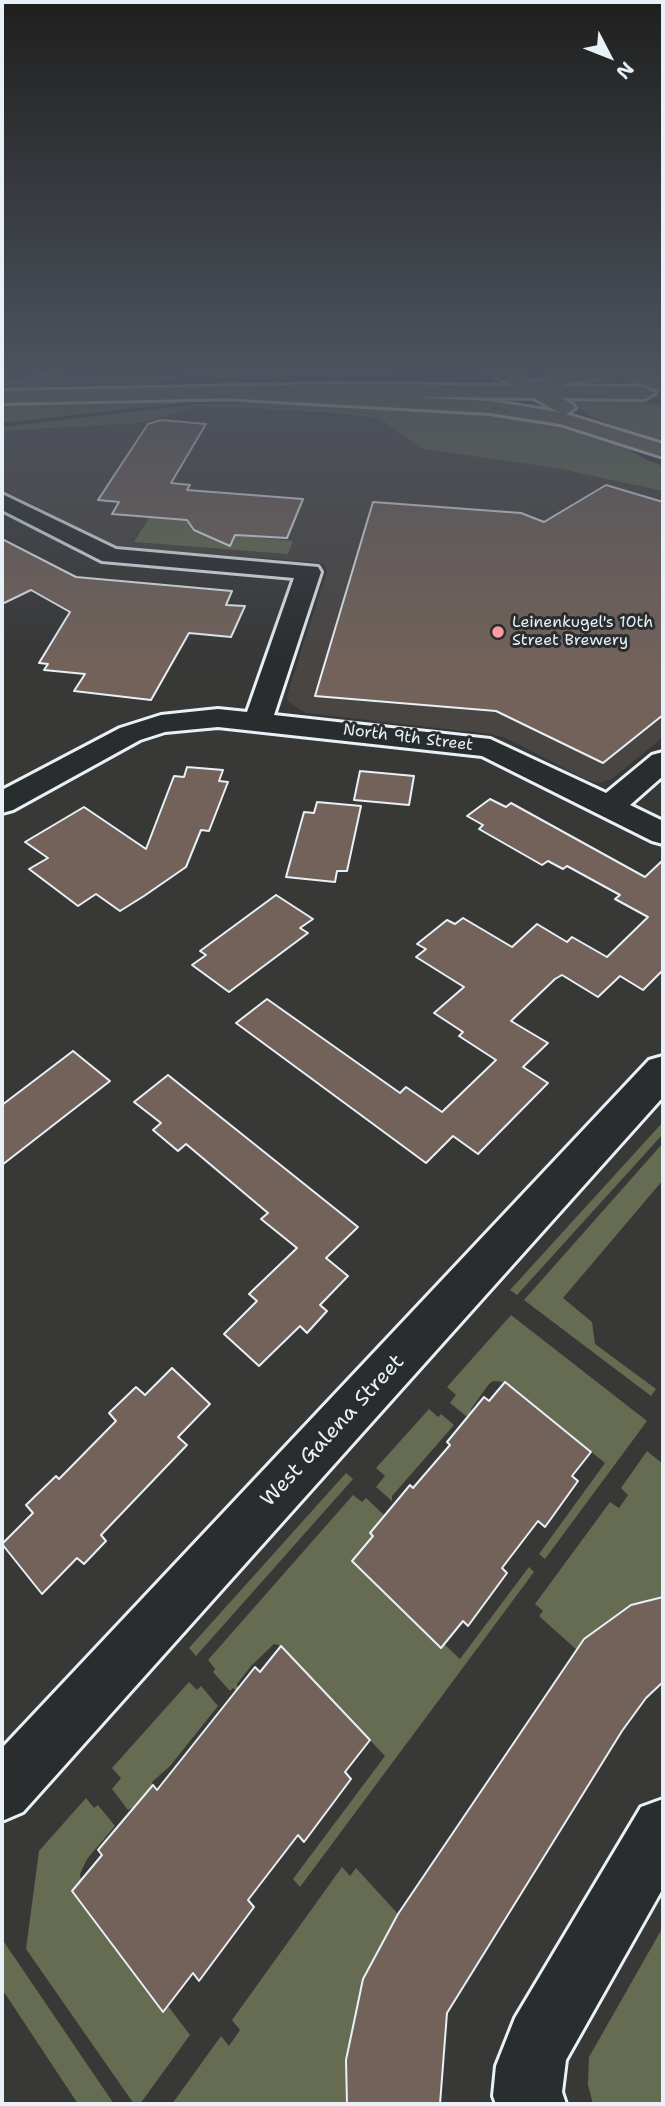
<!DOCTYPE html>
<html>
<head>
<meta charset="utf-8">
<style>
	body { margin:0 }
	#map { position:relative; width:665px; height:2106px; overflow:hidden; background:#383837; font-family:"Shantell Sans",sans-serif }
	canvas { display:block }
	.frame { position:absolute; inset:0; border:4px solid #e8f1f8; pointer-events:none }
	.north { position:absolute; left:574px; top:21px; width:70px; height:70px; -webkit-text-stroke:5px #2a2d2e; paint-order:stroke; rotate:132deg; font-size:19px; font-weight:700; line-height:28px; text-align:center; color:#e8f1f8 }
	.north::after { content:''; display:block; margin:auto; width:24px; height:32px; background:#e8f1f8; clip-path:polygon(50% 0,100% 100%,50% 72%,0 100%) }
</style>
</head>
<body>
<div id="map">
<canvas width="665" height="2106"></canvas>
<div class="frame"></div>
<div class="north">N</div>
</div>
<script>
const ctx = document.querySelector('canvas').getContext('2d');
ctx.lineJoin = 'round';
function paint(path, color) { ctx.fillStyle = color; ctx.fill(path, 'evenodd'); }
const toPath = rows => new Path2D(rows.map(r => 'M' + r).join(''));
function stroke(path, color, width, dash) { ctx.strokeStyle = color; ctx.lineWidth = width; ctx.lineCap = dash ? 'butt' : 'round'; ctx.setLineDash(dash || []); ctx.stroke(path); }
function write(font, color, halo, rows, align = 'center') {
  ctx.font = font + ' "Shantell Sans",sans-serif'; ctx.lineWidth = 6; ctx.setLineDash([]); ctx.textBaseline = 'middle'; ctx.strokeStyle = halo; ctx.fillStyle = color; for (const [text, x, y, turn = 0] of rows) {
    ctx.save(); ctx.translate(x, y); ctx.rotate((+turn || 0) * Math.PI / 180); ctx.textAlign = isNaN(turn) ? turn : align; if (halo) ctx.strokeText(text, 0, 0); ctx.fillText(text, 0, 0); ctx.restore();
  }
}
const built = toPath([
	[200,406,379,418,423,449,556,468,663,491,663,737,612,779,598,783,587,780,506,738,491,734,306,713,288,702,287,695,327,572,325,565,316,562,118,547,2,489,2,431,140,423]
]);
const green = toPath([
	[387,370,387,375,211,378,2,388,2,380,24,379],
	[188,401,184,403,2,423,2,405],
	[580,401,638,402,663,406,663,444,590,416,572,402],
	[253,403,389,407,523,419,526,416,554,422,611,439,647,460,663,466,663,491,556,468,423,449,379,418,330,413,200,406,140,423,2,431,2,427,198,404],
	[150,517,195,520,199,532,293,541,288,554,134,542],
	[663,1122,663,1134,517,1295,510,1290],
	[663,1143,663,1180,563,1298,592,1322,595,1344,656,1389,651,1396,524,1300],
	[511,1315,647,1421,545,1559,539,1554,605,1463,505,1382,493,1381,489,1384,471,1409,473,1417,469,1414,466,1416,450,1403,456,1395,447,1387],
	[429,1409,438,1417,441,1414,454,1425,392,1496,392,1501,376,1487,385,1476,376,1468],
	[647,1451,663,1464,663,1597,631,1605,584,1639,577,1650,539,1616,543,1611,535,1604,610,1502,619,1508,628,1495,621,1488],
	[346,1473,353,1479,196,1656,189,1648],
	[353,1495,362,1502,366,1498,384,1515,370,1533,373,1536,353,1562,441,1648,444,1644,460,1659,529,1567,534,1572,300,1887,293,1879,385,1756,281,1646,274,1644,251,1666,237,1684,239,1693,233,1688,230,1691,213,1672,215,1669,208,1660],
	[189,1682,197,1690,201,1686,218,1706,170,1766,152,1782,153,1785,138,1803,142,1808,137,1815,131,1808,128,1810,112,1789,121,1778,112,1768],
	[86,1798,94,1808,98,1805,115,1826,87,1859,80,1874,81,1880,72,1891,163,2012,168,2006,190,2035,140,2104,134,2104,26,1949,39,1851],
	[342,1867,350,1876,356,1868,398,1914,363,1979,346,2060,347,2104,172,2104,221,2036,229,2046,240,2030,232,2020],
	[663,1927,663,2104,593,2104,588,2085,589,2057],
	[2,1939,114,2104,78,2104,2,1989]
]);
const building = toPath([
	[161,420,206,424,171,483,190,485,187,490,303,499,287,538,235,535,230,546,194,530,187,520,112,514,119,502,98,500,148,424,161,420],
	[606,485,663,502,663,715,603,763,496,711,315,696,373,502,521,513,544,522,606,485],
	[2,539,76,577,232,591,226,605,245,606,231,637,189,633,151,700,74,691,85,674,44,670,48,664,39,663,70,612,31,590,2,604,2,539],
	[187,767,223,770,219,781,228,782,209,831,201,830,186,867,144,896,120,911,96,894,78,906,29,869,48,858,25,842,84,807,146,849,174,776,184,777,187,767],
	[360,771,414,776,409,805,354,800,360,771],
	[490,799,506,807,511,803,645,877,663,860,663,970,643,990,620,976,598,997,562,975,555,979,511,1021,548,1043,523,1067,548,1083,478,1154,453,1136,426,1163,236,1023,267,999,400,1093,406,1087,442,1112,496,1060,459,1036,463,1032,434,1013,464,987,416,957,426,949,417,944,447,920,455,924,463,918,512,947,537,924,567,942,572,937,607,957,648,917,615,899,620,895,567,866,563,869,548,861,542,865,479,829,483,825,467,816,490,799],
	[317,802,361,806,347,871,337,871,335,882,286,877,304,812,314,813,317,802],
	[276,895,313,919,300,928,308,933,229,992,192,965,206,955,200,951,276,895],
	[73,1051,110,1081,2,1165,2,1105,73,1051],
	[168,1075,358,1227,326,1258,348,1276,320,1305,327,1311,307,1333,300,1326,259,1366,224,1334,257,1301,249,1294,297,1248,261,1219,268,1213,186,1144,178,1151,153,1130,161,1123,134,1102,168,1075],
	[172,1368,210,1404,178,1437,187,1445,101,1535,106,1541,84,1564,77,1558,42,1594,2,1544,33,1513,26,1505,56,1476,59,1479,116,1421,109,1413,136,1387,145,1395,172,1368],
	[505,1382,591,1452,572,1476,578,1481,545,1527,538,1521,502,1568,507,1573,468,1626,463,1621,441,1648,352,1561,373,1536,370,1533,410,1485,413,1488,450,1445,447,1442,484,1397,489,1401,505,1382],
	[663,1597,663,1682,646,1698,622,1731,447,2013,440,2104,347,2104,346,2060,363,1979,398,1914,584,1639,631,1605,663,1597],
	[281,1646,370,1740,345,1772,351,1779,304,1842,298,1835,248,1900,254,1907,199,1981,193,1973,163,2012,72,1891,102,1855,98,1850,153,1785,157,1790,255,1667,260,1672,281,1646]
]);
const primaryTunnel = toPath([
	[623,384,663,386]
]);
const motorwayTunnel = toPath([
	[596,373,647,369]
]);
const minor = toPath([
	[2,494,116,549,318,567,321,572,274,715,490,739,606,793,652,755,663,752,663,776,630,805,663,821,663,844,652,841,482,756,218,727,165,732,140,740,13,810,2,813,2,790,120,728,161,715,218,709,247,712,294,578,102,561,2,510,2,494],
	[663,1056,663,1097,23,1812,2,1821,2,1748,649,1060,663,1056],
	[663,1799,663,1888,566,2060,562,2092,566,2104,496,2104,493,2096,496,2066,515,2018,641,1807,663,1799]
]);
const primary = toPath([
	[338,384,645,387,655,393,645,399,338,396,2,403,2,391,338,384]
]);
const motorway = toPath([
	[40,369,60,369,51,375,42,373,40,369],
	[483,369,505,369,533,383,566,372,603,369,605,373,603,377,570,383,548,391,572,404,575,408,566,414,663,444,663,457,560,424,490,413,220,398,210,392,220,386,490,401,558,412,483,369]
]);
const motorwayBridge = toPath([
	[633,369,663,381]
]);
const markers = [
	[498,632,7,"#ff9aa2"]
];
const farPoinames = [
	["Leinenkugel's 10th",512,623],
	["Street Brewery",512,641]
];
const farStreetnames = [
	["North 9th Street",408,738,7]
];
const nearStreetnames = [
	["West Galena Street",333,1431,-47]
];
paint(built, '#494542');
paint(green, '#666c52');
paint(building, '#72625a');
stroke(building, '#e8f1f8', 2);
stroke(primaryTunnel, '#525454', 21, [21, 10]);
stroke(motorwayTunnel, '#525454', 21, [21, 10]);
stroke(minor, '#e8f1f8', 6);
stroke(primary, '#e8f1f8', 6);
stroke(motorway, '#e8f1f8', 6);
paint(minor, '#2a2d2e');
paint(primary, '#736b52');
paint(motorway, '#736b52');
stroke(motorwayBridge, '#e8f1f8', 24, []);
stroke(motorwayBridge, '#736b52', 21);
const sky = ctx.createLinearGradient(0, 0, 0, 663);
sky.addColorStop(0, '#1f1f1e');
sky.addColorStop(0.56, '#4d535e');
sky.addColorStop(1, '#4d535e00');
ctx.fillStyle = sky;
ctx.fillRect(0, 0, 665, 663);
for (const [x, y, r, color] of markers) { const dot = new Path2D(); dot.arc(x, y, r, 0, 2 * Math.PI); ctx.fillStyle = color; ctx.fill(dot); stroke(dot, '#2a2d2e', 2.5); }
write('16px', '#e8f1f8', '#2a2d2e', farPoinames, 'left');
write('16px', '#e8f1f8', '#2a2d2e', farStreetnames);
write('21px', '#e8f1f8', '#2a2d2e', nearStreetnames);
</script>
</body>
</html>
